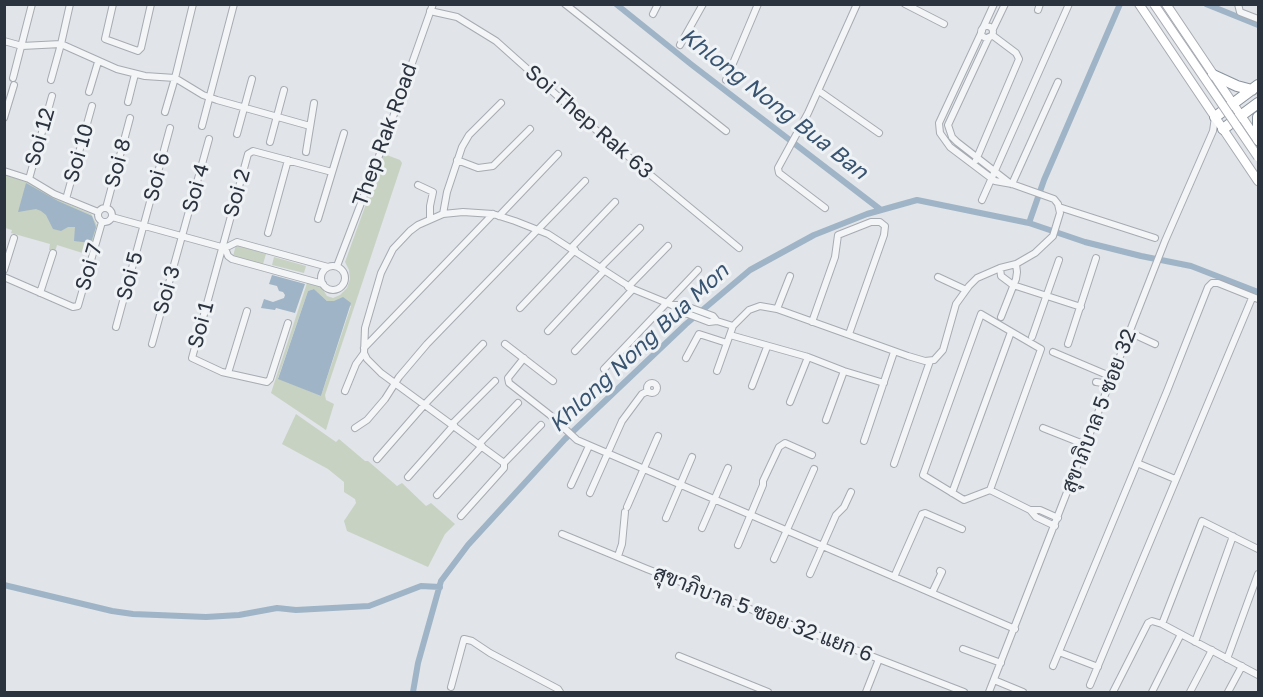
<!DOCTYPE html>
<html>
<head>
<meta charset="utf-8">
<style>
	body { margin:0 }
	#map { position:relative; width:1263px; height:697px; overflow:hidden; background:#e1e4e8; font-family:"Golos Text",sans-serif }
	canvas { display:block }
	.frame { position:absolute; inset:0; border:6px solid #2b333f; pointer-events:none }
</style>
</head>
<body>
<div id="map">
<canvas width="1263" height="697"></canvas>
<div class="frame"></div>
</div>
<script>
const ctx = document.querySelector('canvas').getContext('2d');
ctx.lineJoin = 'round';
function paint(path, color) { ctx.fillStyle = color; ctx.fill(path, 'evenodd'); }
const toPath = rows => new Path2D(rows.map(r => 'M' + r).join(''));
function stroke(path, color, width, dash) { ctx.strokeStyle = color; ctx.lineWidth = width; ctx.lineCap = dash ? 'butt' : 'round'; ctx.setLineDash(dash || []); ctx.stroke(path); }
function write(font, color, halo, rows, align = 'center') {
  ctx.font = font + ' "Golos Text",Sarabun,sans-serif'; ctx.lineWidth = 6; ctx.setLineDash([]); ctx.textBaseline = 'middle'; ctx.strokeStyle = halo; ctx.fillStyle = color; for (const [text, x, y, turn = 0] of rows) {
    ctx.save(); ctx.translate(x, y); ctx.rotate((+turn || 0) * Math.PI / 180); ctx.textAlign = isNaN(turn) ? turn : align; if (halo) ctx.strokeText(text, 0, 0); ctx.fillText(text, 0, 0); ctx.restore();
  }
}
const green = toPath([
	[384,154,400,160,402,163,325,395,326,400,334,404,326,430,271,393,307,283,320,285,327,296,333,298,340,295,347,288,350,279,349,270,345,262],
	[314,289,327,301,351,306,321,396,278,378,308,291],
	[4,174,34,185,59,200,91,214,97,225,89,255,57,245,55,252,49,250,50,244,11,233,12,230,5,228],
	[236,245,266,254,263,264,233,256],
	[274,257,306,266,304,273,272,265],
	[296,414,336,442,339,439,365,461,368,461,397,486,402,483,426,506,431,503,455,524,445,534,428,567,347,531,344,521,356,503,355,499,344,492,344,482,328,469,282,444]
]);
const water = toPath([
	[26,183,58,201,92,216,96,227,91,243,74,241,75,227,68,227,61,231,53,229,46,215,41,211,36,209,18,212],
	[272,275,305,284,295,313,276,308,275,310,261,308,264,299,273,302,284,298,285,295,283,292,279,291,277,286,269,284],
	[314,289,327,301,334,301,343,297,351,303,321,396,278,379,308,291]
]);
const canal = toPath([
	[616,4,692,65,881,210],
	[1206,4,1258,25],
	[1029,223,1044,180,1120,4],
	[4,585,112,611,133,614,206,617,239,615,277,608,296,610,369,606,421,586,440,587],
	[413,692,418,663,441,581,468,545,565,439,686,324,750,270,814,235,867,214,917,200,1029,223,1085,242,1141,256,1191,266,1258,292]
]);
const minor = toPath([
	[70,4,61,44,117,69,145,76,175,78,193,4],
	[113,4,105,39,138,51,141,48,151,4],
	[565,4,726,131],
	[905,4,944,24],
	[1238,4,1240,12,1258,19],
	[1038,10,1040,4],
	[430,11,457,17,496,41,590,125,739,248],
	[653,14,658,4],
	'981 32a6 6 0 1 1 12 0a6 6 0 1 1-12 0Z',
	[983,28,994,4],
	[993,29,1005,4],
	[989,37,948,125,952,137,957,142,1011,184],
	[4,41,22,46,61,44,51,80],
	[680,45,703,4],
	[13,78,32,4],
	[726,80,758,4],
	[819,91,879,133],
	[89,92,98,62],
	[128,102,135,74],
	[165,112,175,78,203,95,217,100,310,126],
	[4,118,14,85],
	[202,126,234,4],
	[237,134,252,79],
	[270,142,284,90],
	[306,152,314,103],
	[457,160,478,168,493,166,530,129],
	[976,160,1019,59,1016,53,992,35],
	[4,171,29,179,54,194,98,212],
	[29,179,52,96],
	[1012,184,1058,82],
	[418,185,433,192,430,206,430,219],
	[66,199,92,106],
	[982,200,1069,4],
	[1059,207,1155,238],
	'98 215a7 7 0 1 1 14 0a7 7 0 1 1-14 0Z',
	[106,208,130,118],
	[825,208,779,173,778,168,808,113,857,4],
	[443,214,447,192,462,147,469,135,501,103],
	[499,216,558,154],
	[112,217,225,248],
	[318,219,344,133],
	[268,233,288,160],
	[225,248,237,242,328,267],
	[225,248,228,256,232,259,323,284],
	[571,248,615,202],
	'321 278a12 12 0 1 1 24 0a12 12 0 1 1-24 0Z',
	[337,266,382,148,433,4],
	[600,268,640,228],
	[1000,268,1001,276,1013,285,1081,307],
	[4,270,14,238],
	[4,277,73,307,78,306,102,222],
	[938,277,966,290],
	[628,287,668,246],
	[40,293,53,253],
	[672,305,680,311,709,322,717,321],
	[520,308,575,250],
	[777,309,790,276],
	[1001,317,1016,279,1017,272,1016,264],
	[812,322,835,257,838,235,871,222,880,222,885,226,884,235,849,334],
	[288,323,270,379,267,382,222,372,192,358,248,154,253,151,332,172],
	[116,327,170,128],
	[548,331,604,271],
	[1129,332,1155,344],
	[730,335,808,357,844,371,884,383],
	[1032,337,1059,260],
	[152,344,209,139],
	[505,344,553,381],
	[1068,344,1096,258],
	[364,348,493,214],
	[575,351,633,289],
	[1053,352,1112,377],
	[524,358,508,378,509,383,550,415,577,440,1015,629],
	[686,358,699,334,727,343],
	[604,369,698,270],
	[717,371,733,326,749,310,760,306,777,309,908,356,925,361,934,360,943,350,956,304,969,286,977,278,1000,268,1016,264,1035,253,1053,236,1060,213,1058,204,1054,199,1012,184,995,181,950,147,940,133,939,123,946,108,982,31],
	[228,373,247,311],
	[1096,382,1109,384],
	'647 388a5 5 0 1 1 10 0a5 5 0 1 1-10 0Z',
	[752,386,767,347],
	[345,391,356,364,364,353],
	[790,402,808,357],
	[826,420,844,371],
	[452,424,495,381],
	[355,428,367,420,385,399,399,377,427,344,585,181],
	[1043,428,1086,445],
	[864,441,894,352],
	[479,444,518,403],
	[377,459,425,404,483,344],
	[504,463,541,425],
	[1137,463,1175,479],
	[894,464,930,361],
	[408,477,454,425],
	[571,485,589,446],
	[990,490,1041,349,981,314,923,475,964,500,990,490,1030,510],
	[590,493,622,421,642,394,648,391],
	[952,493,1011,332],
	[437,495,482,446],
	[627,507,658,436],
	[461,516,504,468,504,463,381,373,367,359,364,353,365,328,381,273,393,249,410,231,418,225,443,214,463,212,493,214,515,221,548,234,633,289,672,305,683,305,713,316,717,321,733,326],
	[666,518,692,457],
	[1055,526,1036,517,1030,510,1040,510,1058,518],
	[702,528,728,468],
	[562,534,647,569,964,692],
	[738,545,763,485,763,481,779,447,785,443,812,455],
	[618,556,622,544,625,512],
	[774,559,814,469],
	[810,574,836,515,844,507,851,492],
	[894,577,922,514,925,513,962,529],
	[932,593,942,572,940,571],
	[1162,624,1202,521,1258,549],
	[1195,642,1233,536],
	[963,649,1001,663],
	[1059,652,1098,667],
	[679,656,768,692],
	[1227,659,1258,574],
	[1053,666,1167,391,1208,287,1212,283,1218,283,1258,299],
	[994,680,1023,692],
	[1090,685,1252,298],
	[451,687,464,639,472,641,490,653,558,689,560,692],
	[866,692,879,659],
	[989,692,1165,241,1213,131,1215,117],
	[1113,692,1148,623,1152,621,1162,624,1258,675],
	[1152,692,1181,634],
	[1190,692,1212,650],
	[1228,692,1242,666]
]);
const secondary = toPath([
	[1139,4,1258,181],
	[1166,4,1258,141]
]);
const motorway = toPath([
	[1213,75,1237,86,1252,90],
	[1215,117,1258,85],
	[1223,129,1258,103],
	[1258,140,1258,117]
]);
const secondaryBridge = toPath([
	[1154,4,1258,157]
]);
const streetNames = [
	["Soi Thep Rak 63",589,122,41],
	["Thep Rak Road",385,135,-70],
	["Soi 12",40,137,-74],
	["Soi 10",79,153,-74],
	["Soi 8",118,163,-75],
	["Soi 6",157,177,-75],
	["Soi 4",196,188,-74],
	["Soi 2",237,193,-74],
	["Soi 7",89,267,-74],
	["Soi 5",130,276,-75],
	["Soi 3",167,290,-74],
	["Soi 1",201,325,-75],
	["สุขาภิบาล 5 ซอย 32",1099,411,-69],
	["สุขาภิบาล 5 ซอย 32 แยก 6",763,614,21]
];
const waterNames = [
	["Khlong Nong Bua Ban",774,104,38],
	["Khlong Nong Bua Mon",639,348,-43]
];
paint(green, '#c7d2c3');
paint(water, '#9fb4c6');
stroke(canal, '#9fb4c6', 6);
stroke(minor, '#a7abb2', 8);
stroke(secondary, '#a7abb2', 10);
stroke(motorway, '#89939e', 12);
stroke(minor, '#f3f5f7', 6);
stroke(secondary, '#fff', 8);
stroke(motorway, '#fff', 10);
stroke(secondaryBridge, '#a7abb2', 10, []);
stroke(secondaryBridge, '#fff', 8);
write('21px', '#2b333f', '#f0f3f6', streetNames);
write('italic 22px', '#385470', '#f0f3f6', waterNames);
</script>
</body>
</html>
